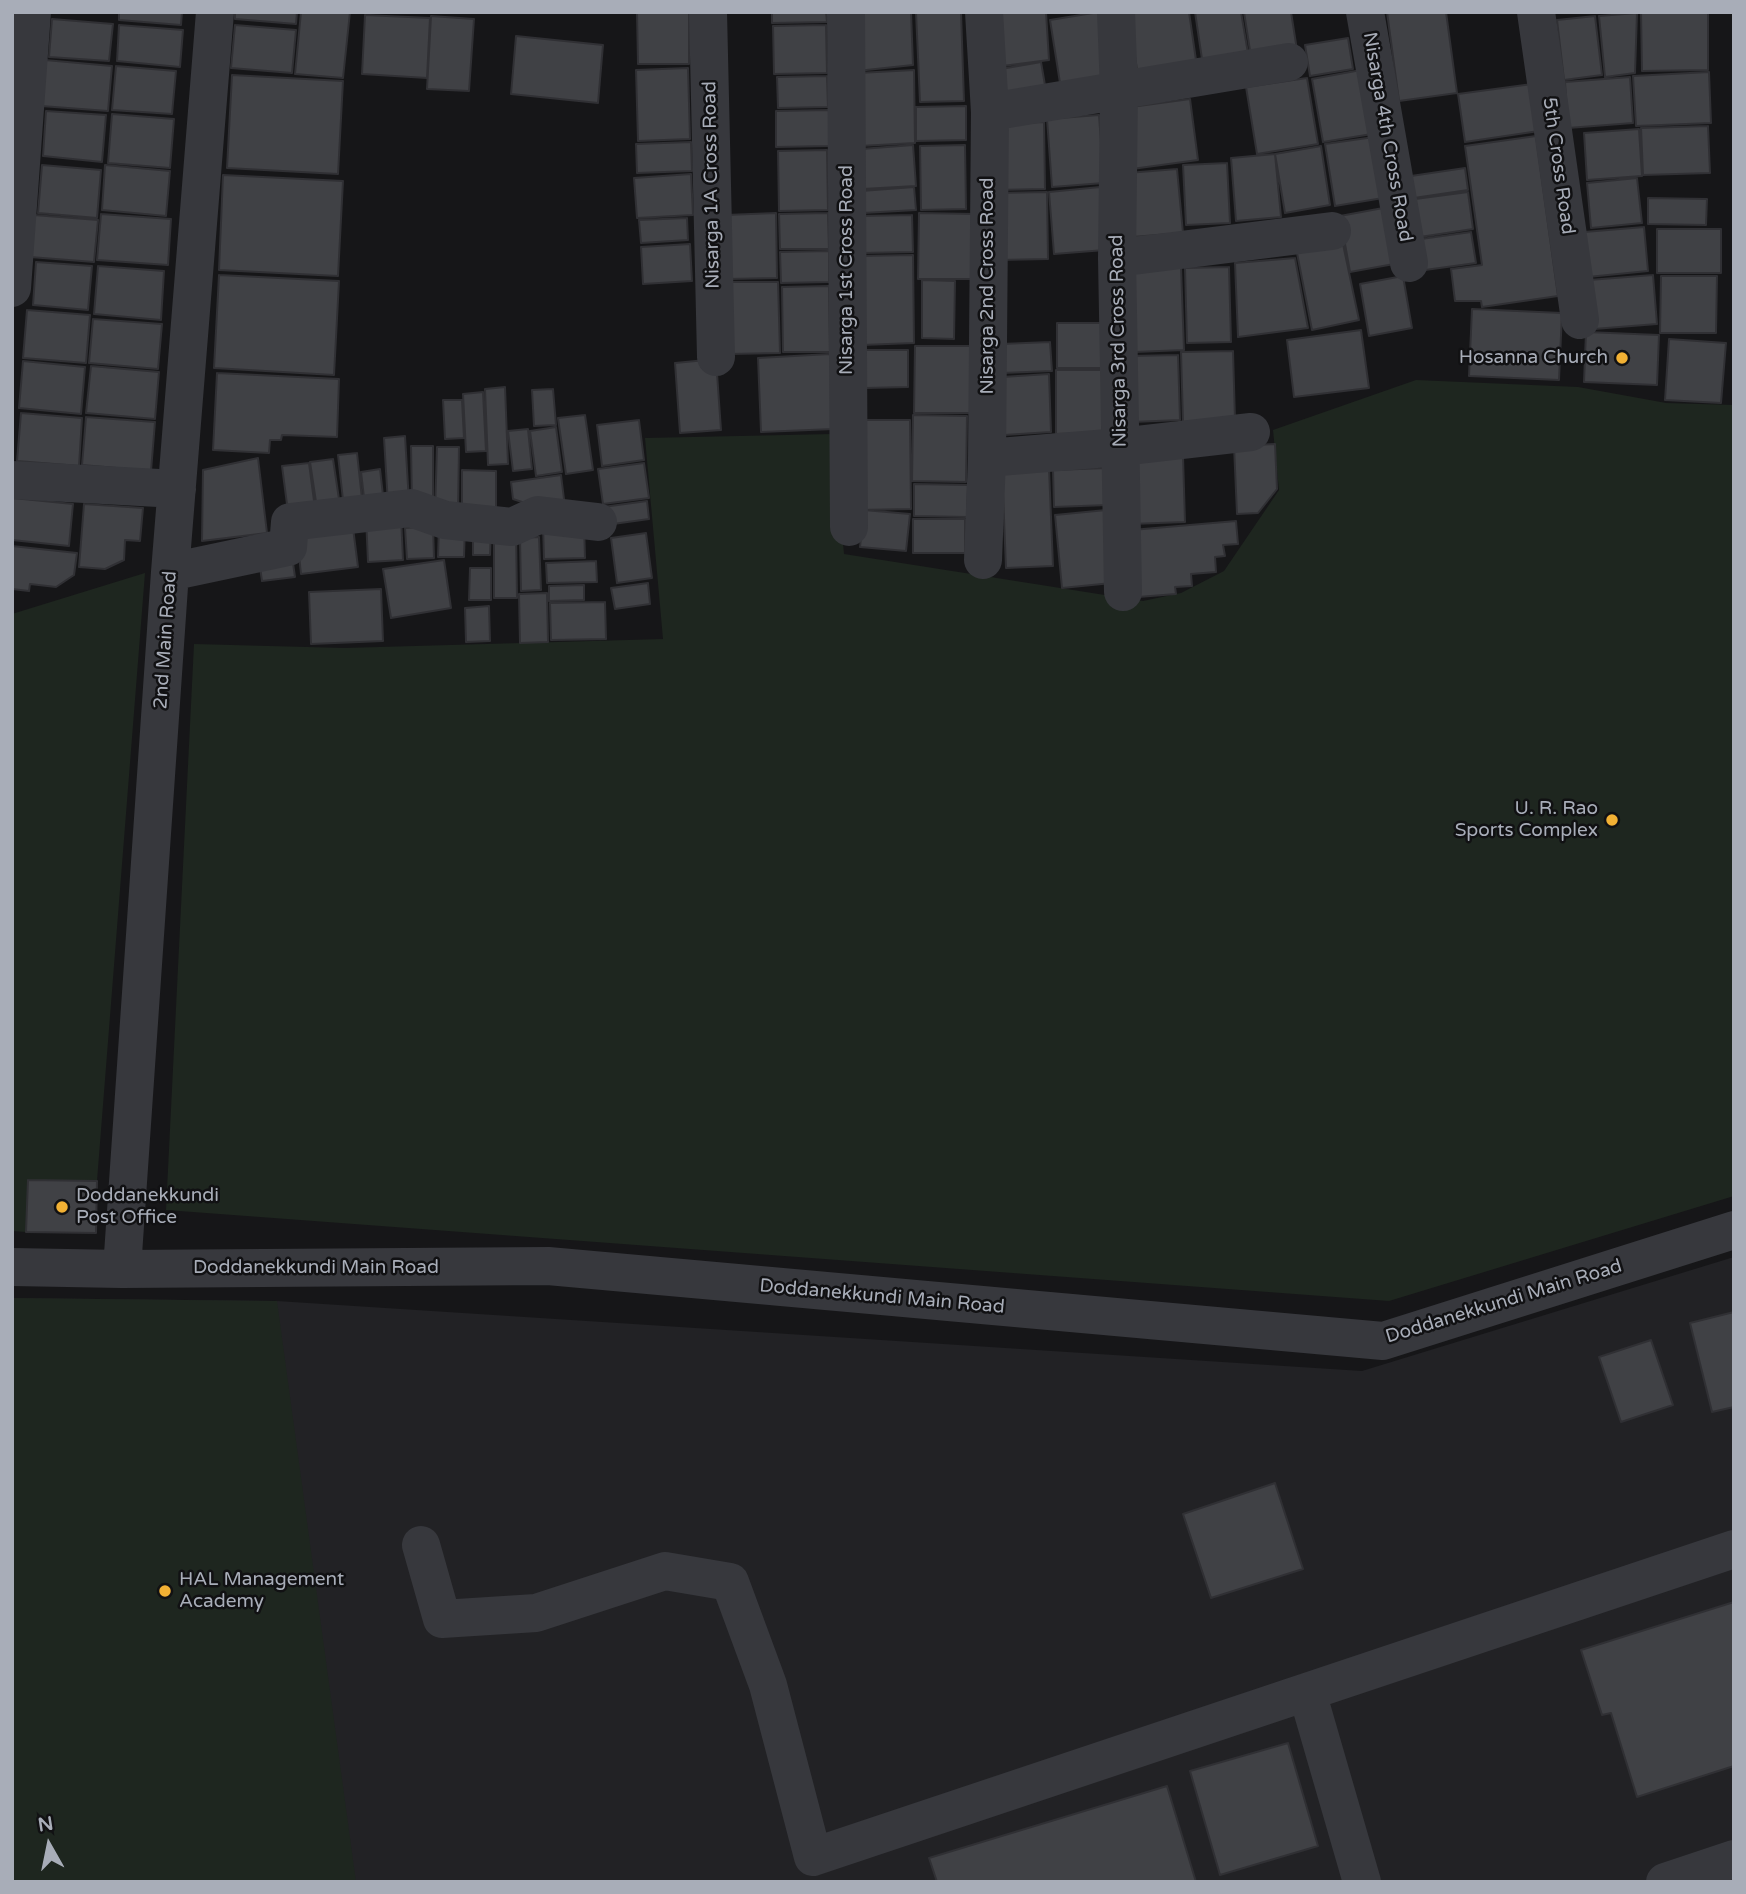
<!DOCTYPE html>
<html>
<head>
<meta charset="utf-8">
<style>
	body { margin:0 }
	#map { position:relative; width:1746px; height:1894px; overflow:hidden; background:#161618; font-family:"Varela Round",sans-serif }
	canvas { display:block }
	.frame { position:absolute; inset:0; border:14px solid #a8adb8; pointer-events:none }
	.north { position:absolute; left:14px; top:1810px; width:70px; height:70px; -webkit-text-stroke:5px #111113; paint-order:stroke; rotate:351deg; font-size:19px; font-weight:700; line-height:28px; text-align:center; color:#a8adb8 }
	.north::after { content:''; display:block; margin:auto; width:24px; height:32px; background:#a8adb8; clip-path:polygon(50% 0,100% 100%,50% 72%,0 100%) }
</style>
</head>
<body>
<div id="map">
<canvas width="1746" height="1894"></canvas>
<div class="frame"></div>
<div class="north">N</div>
</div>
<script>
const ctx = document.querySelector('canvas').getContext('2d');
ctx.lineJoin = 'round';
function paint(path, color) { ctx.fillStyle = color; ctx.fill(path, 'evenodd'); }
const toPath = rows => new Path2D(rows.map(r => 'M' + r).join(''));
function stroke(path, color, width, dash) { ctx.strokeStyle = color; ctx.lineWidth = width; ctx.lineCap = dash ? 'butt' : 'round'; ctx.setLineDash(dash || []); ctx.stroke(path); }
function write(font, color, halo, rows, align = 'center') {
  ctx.font = font + ' "Varela Round",sans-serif'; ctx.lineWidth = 5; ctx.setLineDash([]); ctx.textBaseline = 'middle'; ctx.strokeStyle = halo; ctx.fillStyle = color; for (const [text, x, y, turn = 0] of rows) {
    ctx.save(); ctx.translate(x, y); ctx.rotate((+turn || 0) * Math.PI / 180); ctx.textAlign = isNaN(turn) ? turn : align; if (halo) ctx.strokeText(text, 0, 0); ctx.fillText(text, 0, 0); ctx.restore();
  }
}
const built = toPath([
	[1734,1257,1734,1882,12,1882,12,1298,277,1301,1362,1371]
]);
const green = toPath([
	[1416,380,1578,387,1666,403,1734,405,1734,1196,1389,1301,166,1210,194,644,344,648,663,639,645,438,833,434,844,554,1143,601,1181,593,1224,571,1279,490,1273,430],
	[145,573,97,1181,28,1180,26,1232,12,1231,12,614],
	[12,1298,277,1301,356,1882,12,1882]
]);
const building = toPath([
	[119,12,182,12,181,25,119,20,119,12],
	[235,12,297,12,296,24,235,19,235,12],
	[301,12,350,12,343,78,295,74,301,12],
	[637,12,689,12,689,64,638,64,637,12],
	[772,12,826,12,827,22,772,23,772,12],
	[857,12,911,12,913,65,857,71,857,12],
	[916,12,961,12,964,101,920,102,916,12],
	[992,12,1046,12,1049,60,995,67,992,12],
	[1099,12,1109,76,1060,83,1050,20,1099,12],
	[1128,12,1189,12,1197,67,1138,76,1128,12],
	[1195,12,1241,12,1249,59,1203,66,1195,12],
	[1244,12,1291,12,1297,50,1251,57,1244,12],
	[1387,12,1446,12,1457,93,1399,101,1387,12],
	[1641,12,1708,12,1708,70,1642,71,1641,12],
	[1637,13,1635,73,1605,77,1599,16,1637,13],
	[365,15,430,18,427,78,362,74,365,15],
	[431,16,474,19,469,91,427,89,431,16],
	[1595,16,1602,75,1564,80,1557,20,1595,16],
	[52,19,113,24,109,61,49,57,52,19],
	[119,25,183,30,180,67,117,61,119,25],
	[235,25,296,30,292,73,231,68,235,25],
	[826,25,827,73,774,74,773,26,826,25],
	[516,36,603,45,598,103,511,94,516,36],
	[1348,38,1353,69,1310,76,1305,45,1348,38],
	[45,60,112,66,108,111,41,106,45,60],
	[1041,62,1046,91,1000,98,995,70,1041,62],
	[116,66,176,71,172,114,112,110,116,66],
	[688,68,690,139,638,141,636,70,688,68],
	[914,70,915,143,860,146,858,73,914,70],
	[1361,70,1372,134,1323,142,1312,79,1361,70],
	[1709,72,1711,123,1636,126,1633,76,1709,72],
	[232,75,343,81,338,174,227,168,232,75],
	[827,76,828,107,778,108,777,77,827,76],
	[1630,77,1633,123,1568,128,1565,82,1630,77],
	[1307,78,1318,144,1257,154,1246,87,1307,78],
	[1532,84,1539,131,1465,142,1458,94,1532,84],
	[1190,99,1198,160,1132,169,1131,107,1190,99],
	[966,106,966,140,916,141,916,107,966,106],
	[829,110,829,146,776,147,776,111,829,110],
	[46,111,106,115,102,162,43,156,46,111],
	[112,114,174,119,170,168,108,163,112,114],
	[1099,115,1104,183,1052,187,1047,119,1099,115],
	[1044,122,1045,189,997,190,996,124,1044,122],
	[1708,126,1710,173,1643,175,1641,128,1708,126],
	[1639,129,1642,176,1587,180,1584,133,1639,129],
	[1536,136,1558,296,1482,307,1481,301,1455,301,1451,269,1482,265,1465,146,1536,136],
	[1374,137,1383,198,1335,206,1325,144,1374,137],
	[691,142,692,171,637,173,636,144,691,142],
	[913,145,916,186,863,189,861,149,913,145],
	[965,145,966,209,921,210,920,146,965,145],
	[1321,146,1330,205,1285,213,1275,154,1321,146],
	[827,150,828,210,779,211,778,151,827,150],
	[1275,154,1281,217,1236,221,1231,158,1275,154],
	[1227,163,1230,223,1186,225,1183,165,1227,163],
	[42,165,101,170,97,218,38,213,42,165],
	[105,165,170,171,166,216,102,210,105,165],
	[1465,168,1468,190,1414,198,1411,176,1465,168],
	[1177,169,1183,233,1132,237,1127,173,1177,169],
	[691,174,693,215,637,218,634,178,691,174],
	[223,175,343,181,338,276,219,270,223,175],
	[1637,178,1642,223,1591,228,1587,183,1637,178],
	[914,187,916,210,863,213,861,191,914,187],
	[1100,187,1105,250,1054,254,1049,192,1100,187],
	[1047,192,1048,259,998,260,997,193,1047,192],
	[1468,192,1473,229,1420,237,1415,199,1468,192],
	[1648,198,1707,199,1706,225,1648,224,1648,198],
	[1383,208,1394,264,1350,272,1340,216,1383,208],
	[776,213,777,278,727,279,726,215,776,213],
	[828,213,829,249,780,249,779,214,828,213],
	[919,213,974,214,973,279,918,279,919,213],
	[101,214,171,219,168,265,97,260,101,214],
	[34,215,98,220,94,262,30,257,34,215],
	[912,215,913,252,861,253,860,216,912,215],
	[687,218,688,240,641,243,639,220,687,218],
	[1644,227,1648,271,1588,277,1584,232,1644,227],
	[1657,229,1721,229,1721,273,1657,273,1657,229],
	[1471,232,1476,263,1425,270,1421,239,1471,232],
	[690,244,692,281,643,284,641,247,690,244],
	[1343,244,1359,320,1312,330,1297,253,1343,244],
	[829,251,829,282,781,283,780,252,829,251],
	[913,255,914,343,862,345,860,256,913,255],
	[1295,258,1308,328,1238,337,1235,263,1295,258],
	[36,262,92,266,88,310,33,305,36,262],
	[98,266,164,271,161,320,94,314,98,266],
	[1181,266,1184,350,1135,352,1132,267,1181,266],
	[1229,267,1231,342,1187,343,1185,268,1229,267],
	[219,275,339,281,334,375,214,368,219,275],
	[1653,275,1657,324,1594,329,1589,280,1653,275],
	[1403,276,1412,328,1369,336,1360,284,1403,276],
	[1661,276,1717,276,1716,333,1660,333,1661,276],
	[922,280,955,281,954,339,922,338,922,280],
	[727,282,778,282,780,353,729,354,727,282],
	[829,286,830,352,783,352,782,287,829,286],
	[1472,309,1562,313,1559,380,1469,376,1472,309],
	[27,310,90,315,86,363,23,358,27,310],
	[93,319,162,324,158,369,89,363,93,319],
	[1057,323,1101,323,1102,368,1057,368,1057,323],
	[1361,330,1369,388,1294,397,1287,340,1361,330],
	[1586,332,1659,335,1657,385,1584,382,1586,332],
	[1669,339,1726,343,1721,403,1665,400,1669,339],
	[1050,342,1052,371,1002,373,1001,344,1050,342],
	[915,346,971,346,970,413,914,413,915,346],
	[865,350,908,350,908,387,865,388,865,350],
	[1233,351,1235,420,1183,422,1181,352,1233,351],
	[830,354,834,429,761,432,758,358,830,354],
	[1178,355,1180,420,1132,422,1130,356,1178,355],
	[716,359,721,430,680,433,675,363,716,359],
	[23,361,85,367,81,414,19,408,23,361],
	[91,366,159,372,155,419,86,413,91,366],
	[1056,370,1103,370,1102,433,1056,434,1056,370],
	[217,373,339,379,337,437,282,435,281,440,270,440,269,453,213,450,217,373],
	[1049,374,1051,432,1004,435,1002,377,1049,374],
	[505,387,508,464,488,465,485,389,505,387],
	[553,389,556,425,534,426,532,390,553,389],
	[483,392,486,451,466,452,463,394,483,392],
	[443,400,462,400,464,438,445,439,443,400],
	[21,413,82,418,79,466,17,461,21,413],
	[585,415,593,470,566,474,558,418,585,415],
	[913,415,967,416,966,482,912,481,913,415],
	[86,417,155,422,151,471,82,465,86,417],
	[639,420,644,460,602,466,597,425,639,420],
	[858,420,910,420,911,509,859,510,858,420],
	[556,427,562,472,536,476,530,431,556,427],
	[528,429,532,469,513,471,508,431,528,429],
	[405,436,409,502,388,504,384,438,405,436],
	[1275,444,1277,489,1258,513,1237,514,1234,446,1275,444],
	[411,446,433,446,433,503,412,503,411,446],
	[437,447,459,447,458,512,435,512,437,447],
	[357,453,363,508,344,509,338,455,357,453],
	[1183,456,1185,522,1131,524,1128,457,1183,456],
	[258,458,267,533,202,541,203,470,258,458],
	[333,459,340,506,317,509,310,462,333,459],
	[309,463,315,508,288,512,282,466,309,463],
	[644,463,649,498,603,504,598,469,644,463],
	[1049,468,1053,566,1006,568,1002,469,1049,468],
	[1107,468,1108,505,1054,507,1053,470,1107,468],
	[380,469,384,504,365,506,361,472,380,469],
	[462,470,496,471,496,517,462,517,462,470],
	[561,475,565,507,546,510,513,499,511,482,561,475],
	[914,484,968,485,967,517,914,516,914,484],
	[13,498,73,504,69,546,12,540,13,498],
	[647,501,649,519,606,525,603,507,647,501],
	[84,504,143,508,140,541,125,540,124,560,105,569,79,567,84,504],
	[864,510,910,514,906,551,860,547,864,510],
	[1106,510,1112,583,1062,588,1055,515,1106,510],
	[401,516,403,560,368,562,366,517,401,516],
	[913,519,965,519,965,553,913,553,913,519],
	[352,520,358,567,301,574,296,527,352,520],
	[1236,521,1238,544,1223,545,1225,556,1215,557,1216,572,1191,574,1192,586,1175,587,1176,594,1138,597,1132,530,1236,521],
	[584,524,585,558,544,559,543,525,584,524],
	[439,525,465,526,464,557,438,557,439,525],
	[433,526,434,558,407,559,405,528,433,526],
	[473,526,491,526,490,555,473,555,473,526],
	[494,529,516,529,517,598,494,598,494,529],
	[646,533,652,578,617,583,611,538,646,533],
	[539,537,541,590,521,591,520,538,539,537],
	[12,546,77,553,74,575,56,587,30,584,29,591,12,589,12,546],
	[292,556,295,577,262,581,259,560,292,556],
	[444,560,451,608,391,618,383,569,444,560],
	[596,561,597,582,547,583,546,563,596,561],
	[470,568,491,568,491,600,469,600,470,568],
	[648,583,650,604,615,609,611,588,648,583],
	[584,585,584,600,549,601,549,586,584,585],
	[381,589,383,641,311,644,309,592,381,589],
	[547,593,548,642,520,643,519,594,547,593],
	[605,602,606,639,551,640,550,603,605,602],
	[489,606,490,641,466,642,465,608,489,606],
	[28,1180,97,1181,96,1233,26,1232,28,1180],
	[1734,1312,1734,1407,1712,1412,1690,1323,1734,1312],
	[1651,1340,1673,1405,1621,1422,1599,1357,1651,1340],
	[1275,1483,1303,1569,1211,1598,1183,1514,1275,1483],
	[1734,1602,1734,1766,1637,1797,1611,1713,1602,1715,1581,1650,1734,1602],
	[1288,1743,1318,1846,1220,1875,1190,1771,1288,1743],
	[1167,1786,1196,1882,937,1882,929,1858,1167,1786]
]);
const minor = toPath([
	[708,12,716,357],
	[846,12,849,527],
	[1116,12,1119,90,1117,258,1123,592],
	[1365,12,1409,263],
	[1536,12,1580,320],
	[990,112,1289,62],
	[1117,258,1332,231],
	[12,288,32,12],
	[987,458,1120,447,1251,432],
	[12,480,177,489],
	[983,560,987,458,990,112,984,12],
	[170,572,288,547,290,522,411,508,445,520,512,527,538,515,598,522],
	[12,1267,122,1269,548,1266,1383,1341,1734,1230],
	[122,1269,170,572,215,12],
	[421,1545,442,1619,536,1613,665,1571,730,1582,768,1685,813,1857,1734,1549],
	[1307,1692,1362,1882],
	[1665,1882,1734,1859]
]);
const markers = [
	[1622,358,7,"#f2b134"],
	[1612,820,7,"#f2b134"],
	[62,1207,7,"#f2b134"],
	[165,1591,7,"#f2b134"]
];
const streetNames = [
	["Nisarga 4th Cross Road",1387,137,80],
	["5th Cross Road",1558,166,82],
	["Nisarga 1A Cross Road",712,185,-91],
	["Nisarga 1st Cross Road",847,270,-90],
	["Nisarga 2nd Cross Road",988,286,-90],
	["Nisarga 3rd Cross Road",1119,341,-91],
	["2nd Main Road",166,640,-86],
	["Doddanekkundi Main Road",316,1268],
	["Doddanekkundi Main Road",882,1297,5],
	["Doddanekkundi Main Road",1504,1302,-17]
];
const poiNames = [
	["Hosanna Church",1608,358],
	["U. R. Rao",1598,809],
	["Sports Complex",1598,831],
	["Doddanekkundi",76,1196,"left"],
	["Post Office",76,1218,"left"],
	["HAL Management",179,1580,"left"],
	["Academy",179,1602,"left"]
];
paint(built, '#222225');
paint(green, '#1e261f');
paint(building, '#404145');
stroke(building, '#303034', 2);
stroke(minor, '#37383d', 38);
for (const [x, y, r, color] of markers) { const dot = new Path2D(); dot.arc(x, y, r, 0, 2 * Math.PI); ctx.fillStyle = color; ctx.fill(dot); stroke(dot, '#111113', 2.5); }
write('19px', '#a8adb8', '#111113', streetNames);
write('19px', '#a8adb8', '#111113', poiNames, 'right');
</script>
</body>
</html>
